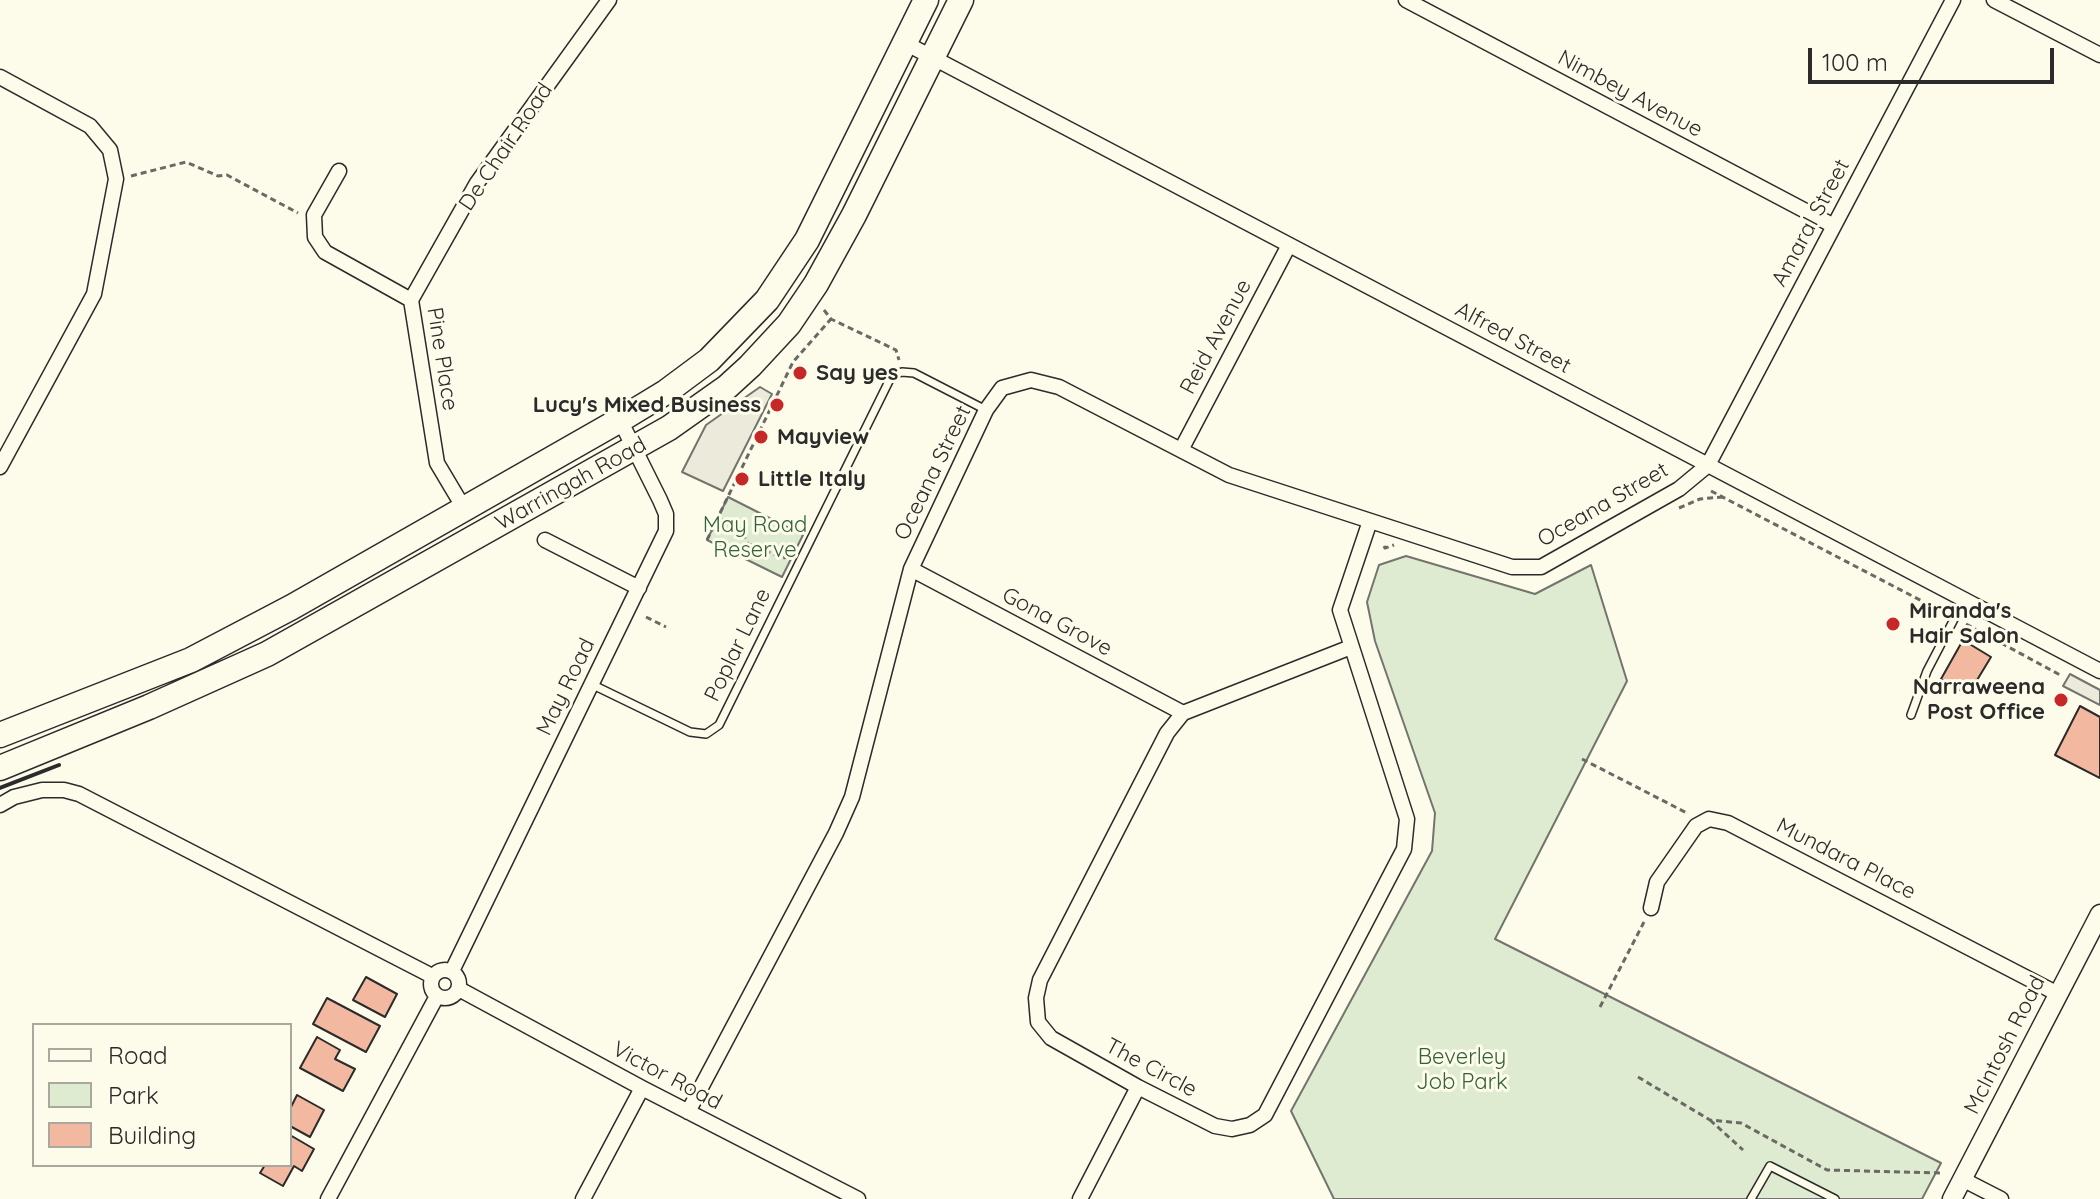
<!DOCTYPE html>
<html>
<head>
<meta charset="utf-8">
<style>
	body { margin:0 }
	#map { position:relative; width:2100px; height:1199px; overflow:hidden; background:#fdfbea; font-family:Quicksand,sans-serif }
	canvas { display:block }
	.legend { position:absolute; left:32px; top:1023px; width:260px; height:144px; box-sizing:border-box; background:#fdfbea; border:2px solid #a9a89e; margin:0; padding:10px 14px; list-style:none; font-size:24px; color:#2b2b2b }
	.legend li { display:flex; align-items:center; gap:16px; height:40px }
	.legend b { width:40px; border:2px solid #a9a89e }
	.scale { position:absolute; left:1808px; top:48px; width:246px; height:36px; box-sizing:border-box; border:4px solid #2b2b2b; border-top:0; padding-left:10px; font-size:24px; line-height:28px; white-space:nowrap; color:#2b2b2b; -webkit-text-stroke:6px #fdfbea; paint-order:stroke }
</style>
</head>
<body>
<div id="map">
<canvas width="2100" height="1199"></canvas>
<ul class="legend">
<li><b style="height:10px;background:#fdfbea"></b>Road</li>
<li><b style="height:22px;background:#deebd1"></b>Park</li>
<li><b style="height:22px;background:#f2b8a0"></b>Building</li>
</ul>
<div class="scale">100 m</div>
</div>
<script>
const ctx = document.querySelector('canvas').getContext('2d');
ctx.lineJoin = 'round';
function paint(path, color) { ctx.fillStyle = color; ctx.fill(path, 'evenodd'); }
const toPath = rows => new Path2D(rows.map(r => 'M' + r).join(''));
function stroke(path, color, width, dash) { ctx.strokeStyle = color; ctx.lineWidth = width; ctx.lineCap = dash ? 'butt' : 'round'; ctx.setLineDash(dash || []); ctx.stroke(path); }
function write(font, color, halo, rows, align = 'center') {
  ctx.font = font + ' Quicksand,sans-serif'; ctx.lineWidth = 6; ctx.setLineDash([]); ctx.textBaseline = 'middle'; ctx.strokeStyle = halo; ctx.fillStyle = color; for (const [text, x, y, turn = 0] of rows) {
    ctx.save(); ctx.translate(x, y); ctx.rotate((+turn || 0) * Math.PI / 180); ctx.textAlign = isNaN(turn) ? turn : align; if (halo) ctx.strokeText(text, 0, 0); ctx.fillText(text, 0, 0); ctx.restore();
  }
}
const green = toPath([
	[728,497,803,535,782,577,707,540,728,497],
	[1406,556,1535,594,1591,565,1627,681,1495,939,1941,1163,1922,1199,1334,1199,1291,1111,1432,851,1435,813,1375,641,1367,602,1379,565,1406,556]
]);
const parking = toPath([
	[760,387,772,394,723,491,682,472,706,425,760,387],
	[2070,674,2100,690,2100,705,2063,686,2070,674]
]);
const building = toPath([
	[1963,640,1991,657,1968,695,1941,679,1963,640],
	[2080,706,2100,717,2100,778,2055,755,2080,706],
	[366,977,397,994,385,1017,353,1000,366,977],
	[327,998,380,1026,366,1052,313,1024,327,998],
	[317,1037,340,1050,335,1059,355,1069,343,1091,300,1068,317,1037],
	[297,1095,324,1110,310,1137,290,1126,290,1109,297,1095],
	[290,1135,314,1149,302,1171,294,1166,283,1186,260,1173,265,1165,290,1165,290,1135]
]);
const path = toPath([
	[131,176,186,162,218,176,227,175,298,213],
	[824,310,831,319,896,350,899,360],
	[1711,491,1945,613],
	[1679,508,1700,499,1722,497],
	[718,518,740,528,748,544,783,558,791,556],
	[707,540,793,362,831,319],
	[1384,546,1385,548,1394,545],
	[646,617,666,627],
	[1966,624,2062,676],
	[1582,759,1687,813],
	[1600,1007,1644,922],
	[1638,1077,1710,1120,1741,1123,1827,1170,1941,1173],
	[1710,1120,1743,1150]
]);
const service = toPath([
	[591,684,690,732,706,734,719,725,892,375,902,372,914,373,986,410],
	[1911,715,1927,671,1964,600],
	[1751,1199,1770,1166,1835,1199]
]);
const minor = toPath([
	[1406,0,1834,226],
	[1994,0,2100,55],
	[905,43,2100,671],
	[0,77,90,126,110,150,116,179,94,294,0,467],
	[339,171,314,215,315,237,325,252,411,300,437,463,465,510],
	[411,300,477,183,609,0],
	[1181,450,1289,245],
	[545,540,639,588],
	[911,569,1183,713],
	[1351,647,1183,713,1167,733,1040,980,1036,998,1038,1022,1051,1038,1138,1087,1215,1126,1232,1129,1250,1125,1265,1115,1404,849,1407,819,1340,610,1370,521],
	[0,805,14,797,42,790,64,790,79,794,432,976],
	[1651,908,1657,882,1696,826,1709,819,1728,823,2058,994],
	'431 984a14 14 0 1 1 28 0a14 14 0 1 1-28 0Z',
	[452,971,666,531,666,514,660,500,620,420],
	[459,989,642,1088,858,1199],
	[688,1112,836,833,852,797,911,569,986,410,1002,388,1031,380,1059,387,1229,475,1512,567,1541,567,1679,489,1708,465,1953,0],
	[1962,1179,2001,1199],
	[328,1199,437,996],
	[583,1199,642,1088],
	[1080,1199,1138,1087]
]);
const tertiary = toPath([
	[1952,1199,2100,914]
]);
const trunk = toPath([
	[0,735,191,660,292,607,620,420,666,392,709,360,767,300,807,240,926,0],
	[0,768,149,707,267,654,669,428,727,387,750,366,789,324,816,284,854,215,961,0]
]);
const wall = toPath([
	[0,788,59,765]
]);
const markers = [
	[800,373,8,"#c62828"],
	[777,405,8,"#c62828"],
	[761,437,8,"#c62828"],
	[742,479,8,"#c62828"],
	[1893,624,8,"#c62828"],
	[2061,700,8,"#c62828"]
];
const streetNames = [
	["Nimbey Avenue",1630,94,28],
	["De Chair Road",506,147,-56],
	["Amaral Street",1811,223,-62],
	["Reid Avenue",1216,337,-62],
	["Alfred Street",1513,338,28],
	["Pine Place",442,359,81],
	["Oceana Street",933,473,-64],
	["Warringah Road",571,484,-29],
	["Oceana Street",1603,505,-30],
	["Gona Grove",1057,622,28],
	["Poplar Lane",738,645,-64],
	["May Road",566,687,-64],
	["Mundara Place",1846,859,27],
	["McIntosh Road",2005,1045,-63],
	["The Circle",1151,1068,28],
	["Victor Road",667,1076,28]
];
const poiNames = [
	["Say yes",816,373],
	["Lucy's Mixed Business",761,405,"right"],
	["Mayview",777,437],
	["Little Italy",758,479],
	["Miranda's",1909,611],
	["Hair Salon",1909,636],
	["Narraweena",2045,687,"right"],
	["Post Office",2045,712,"right"]
];
const parkNames = [
	["May Road",755,525],
	["Reserve",755,550],
	["Beverley",1462,1057],
	["Job Park",1462,1082]
];
paint(green, '#deebd1');
stroke(green, '#74746e', 2);
paint(parking, '#eceadb');
stroke(parking, '#74746e', 2);
paint(building, '#f2b8a0');
stroke(building, '#2b2b2b', 2);
stroke(service, '#2b2b2b', 10);
stroke(minor, '#2b2b2b', 17);
stroke(tertiary, '#2b2b2b', 21);
stroke(trunk, '#2b2b2b', 27);
stroke(path, '#6a6964', 3, [6, 4]);
stroke(service, '#fdfbea', 7);
stroke(minor, '#fdfbea', 14);
stroke(tertiary, '#fdfbea', 18);
stroke(trunk, '#fdfbea', 24);
stroke(wall, '#2b2b2b', 4);
for (const [x, y, r, color] of markers) { const dot = new Path2D(); dot.arc(x, y, r, 0, 2 * Math.PI); ctx.fillStyle = color; ctx.fill(dot); stroke(dot, '#fdfbea', 3); }
write('22px', '#2b2b2b', '#fdfbea', streetNames);
write('bold 22px', '#2b2b2b', '#fdfbea', poiNames, 'left');
write('22px', '#34623c', '#fdfbea', parkNames);
</script>
</body>
</html>
